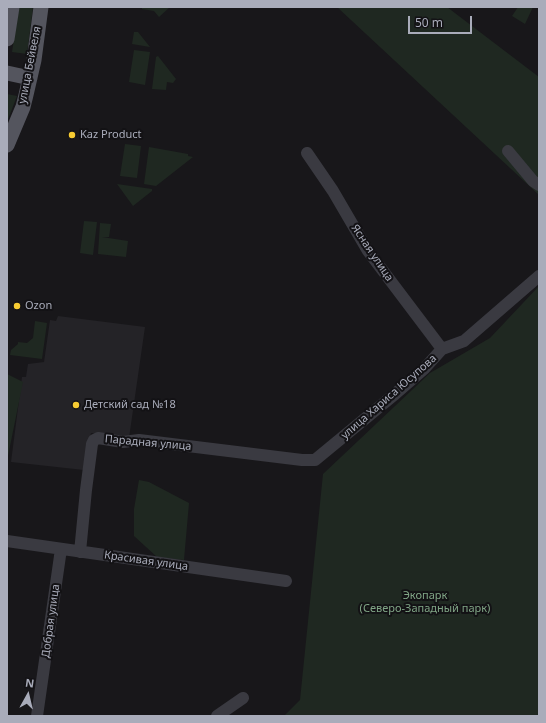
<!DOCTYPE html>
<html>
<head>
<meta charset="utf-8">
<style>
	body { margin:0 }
	#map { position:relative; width:546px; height:723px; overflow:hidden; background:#18171a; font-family:"Noto Sans",sans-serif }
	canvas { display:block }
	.frame { position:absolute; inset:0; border:8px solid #a9acba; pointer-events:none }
	.north { position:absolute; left:8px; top:675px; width:40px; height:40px; -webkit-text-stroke:3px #131215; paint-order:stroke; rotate:8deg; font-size:11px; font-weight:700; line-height:16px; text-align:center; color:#a9acba }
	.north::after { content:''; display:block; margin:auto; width:14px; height:18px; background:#a9acba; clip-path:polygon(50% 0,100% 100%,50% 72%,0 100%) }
	.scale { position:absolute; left:408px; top:16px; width:64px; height:18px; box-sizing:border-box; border:2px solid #a9acba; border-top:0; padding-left:5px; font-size:12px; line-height:14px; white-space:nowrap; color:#a9acba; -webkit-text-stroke:3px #131215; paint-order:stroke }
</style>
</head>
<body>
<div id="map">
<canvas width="546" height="723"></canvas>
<div class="frame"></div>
<div class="north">N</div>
<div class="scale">50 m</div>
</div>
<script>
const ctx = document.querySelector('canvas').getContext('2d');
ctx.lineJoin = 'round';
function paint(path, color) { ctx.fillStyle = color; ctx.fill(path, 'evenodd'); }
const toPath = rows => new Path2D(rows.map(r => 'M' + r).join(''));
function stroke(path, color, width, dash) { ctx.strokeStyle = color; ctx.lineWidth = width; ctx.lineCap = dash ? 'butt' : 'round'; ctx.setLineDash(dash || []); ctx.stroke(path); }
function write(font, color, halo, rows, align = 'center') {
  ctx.font = font + ' "Noto Sans",sans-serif'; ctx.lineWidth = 4; ctx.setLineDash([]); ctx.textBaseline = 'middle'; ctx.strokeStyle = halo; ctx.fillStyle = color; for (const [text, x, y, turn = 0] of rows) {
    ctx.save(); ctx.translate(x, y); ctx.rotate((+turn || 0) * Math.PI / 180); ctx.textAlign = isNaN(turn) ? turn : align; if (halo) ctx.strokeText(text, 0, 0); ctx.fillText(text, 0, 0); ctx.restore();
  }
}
const built = toPath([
	[58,316,145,327,129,438,91,433,84,470,11,462,22,377,26,377,28,364,44,362,50,320,56,321]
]);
const green = toPath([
	[19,7,33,7,27,54,12,52],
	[142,7,170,7,159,17,154,11,142,9],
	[337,7,447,7,539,77,539,195],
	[518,7,533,7,525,24,512,16],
	[134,32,138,32,150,47,132,44],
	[134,50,150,52,145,85,129,82],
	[158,56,176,79,173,83,167,82,166,90,152,89,156,57],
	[7,94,17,96,7,122],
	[125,144,141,146,137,178,120,176],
	[149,147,188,154,188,156,193,157,156,186,144,184],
	[117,184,152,189,152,191,133,206],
	[84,221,97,222,93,255,80,253],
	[100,223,111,224,109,237,102,237,128,241,126,257,98,254],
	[539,286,539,716,284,716,300,700,323,474,430,373,490,338],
	[35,321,47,323,42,359,10,355,11,350,18,344,18,342,27,343,33,338],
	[7,374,23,382,7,461],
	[139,480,149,482,189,503,184,560,157,557,134,536,134,509]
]);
const minor = toPath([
	[508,151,533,181,539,185],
	[307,153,333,191,368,251,442,349],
	[7,541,286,581],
	[80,552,86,490,92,444,94,440,98,438,123,442,139,440,302,460,315,460,395,394,424,369,442,349,464,341,539,276],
	[37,716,61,549],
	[217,716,243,698]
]);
const major = toPath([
	[7,39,12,7],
	[7,73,30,78],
	[7,145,23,107,26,95,34,60,41,7]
]);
const markers = [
	[72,135,4,"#f7cb32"],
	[17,306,4,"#f7cb32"],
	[76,405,4,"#f7cb32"]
];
const streetNames = [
	["улица Бейвеля",30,65,-79],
	["Ясная улица",372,253,56],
	["улица Хариса Юсупова",389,397,-41],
	["Парадная улица",148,443,5],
	["Красивая улица",146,561,8],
	["Добрая улица",51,621,-82]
];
const poiNames = [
	["Kaz Product",80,135],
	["Ozon",25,306],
	["Детский сaд №18",84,405]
];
const parkNames = [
	["Экопарк",425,596],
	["(Северо-Западный парк)",425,609]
];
paint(built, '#242327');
paint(green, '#1f2821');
stroke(minor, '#3a3a41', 12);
stroke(major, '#54555e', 15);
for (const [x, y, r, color] of markers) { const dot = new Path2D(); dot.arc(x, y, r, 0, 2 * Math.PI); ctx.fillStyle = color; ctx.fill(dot); stroke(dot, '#131215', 1.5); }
write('11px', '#a9acba', '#131215', streetNames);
write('11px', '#a9acba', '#131215', poiNames, 'left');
write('11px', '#80a586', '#131215', parkNames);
</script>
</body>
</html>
